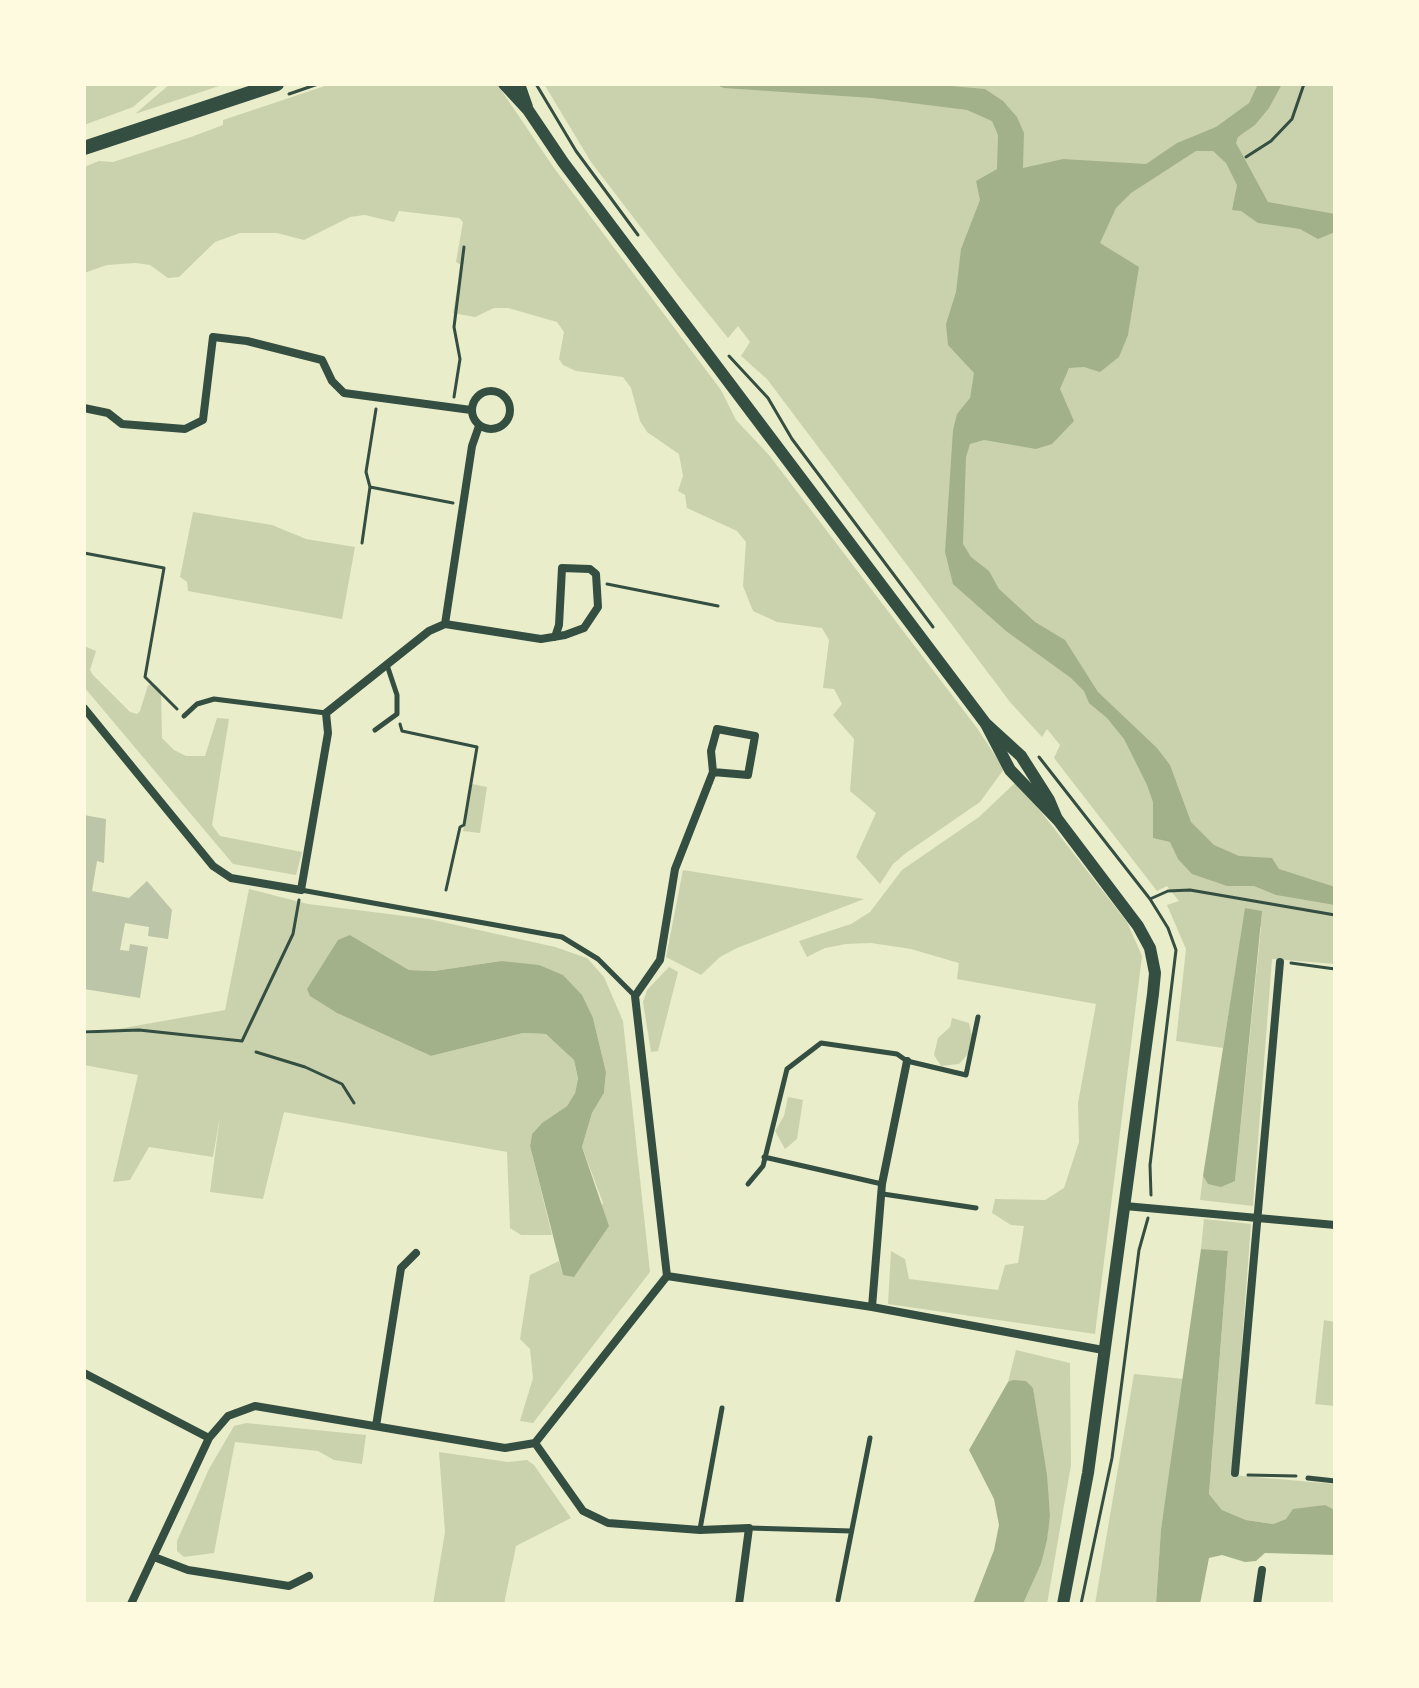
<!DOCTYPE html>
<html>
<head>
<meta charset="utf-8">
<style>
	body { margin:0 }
	#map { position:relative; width:1419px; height:1688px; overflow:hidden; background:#e9edc9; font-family:Lora,serif }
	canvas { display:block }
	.frame { position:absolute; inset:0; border:86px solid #fefae0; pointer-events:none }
</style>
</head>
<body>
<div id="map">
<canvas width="1419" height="1688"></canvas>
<div class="frame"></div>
</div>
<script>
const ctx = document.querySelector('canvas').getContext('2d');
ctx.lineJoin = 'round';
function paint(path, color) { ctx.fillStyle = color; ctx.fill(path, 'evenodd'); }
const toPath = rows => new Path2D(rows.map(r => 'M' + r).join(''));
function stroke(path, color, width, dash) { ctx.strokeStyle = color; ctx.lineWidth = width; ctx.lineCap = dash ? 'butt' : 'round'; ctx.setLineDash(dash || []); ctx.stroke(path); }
const green = toPath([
	[84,84,160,84,133,107,84,125],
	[170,84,225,84,135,114],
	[331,84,497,84,554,168,721,390,736,420,769,455,977,728,1004,769,980,802,906,853,893,864,880,884,856,857,876,813,850,791,854,739,833,715,842,704,834,689,823,688,829,640,822,628,777,622,753,611,743,586,746,542,737,531,687,508,685,495,678,491,683,476,679,454,647,432,640,421,631,388,623,377,576,371,563,365,559,359,564,332,557,322,508,308,494,308,475,317,453,313,461,265,456,262,463,222,459,218,399,211,394,222,365,215,350,217,304,240,277,233,240,233,215,242,179,277,168,278,150,265,136,263,107,265,84,273,84,167,99,161,113,162,191,137,223,125,223,120],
	[544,84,1335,84,1335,964,1272,959,1253,1206,1200,1200,1203,1176,1208,1184,1235,1181,1261,927,1243,925,1223,1048,1176,1041,1186,949,1167,905,1179,901,1167,886,1157,891,1054,758,1060,745,1047,729,1042,737,1010,702,767,379,741,356,750,342,738,326,728,338,682,281,591,162],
	[193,512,272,525,306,539,355,547,342,619,188,591,187,582,180,577],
	[84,646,96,651,90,670,93,675,130,712,137,714,140,711,148,685,156,685,161,690,162,738,174,750,186,756,205,756,217,718,229,719,212,825,220,836,302,852,296,875,233,864,84,687],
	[1017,781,1127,922,1142,956,1095,1334,888,1304,891,1251,905,1259,909,1279,998,1290,1005,1265,1018,1263,1024,1226,1011,1225,992,1213,995,1199,1045,1200,1064,1188,1079,1142,1078,1103,1096,1004,957,979,959,963,911,949,871,943,846,944,825,948,807,957,799,941,851,924,870,912,902,870,979,817],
	[472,784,487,787,480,833,463,831],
	[683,870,864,899,737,948,720,957,701,975,666,957],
	[249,889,308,904,429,919,555,947,587,958,604,977,623,1021,650,1272,533,1423,520,1421,533,1378,530,1349,520,1339,530,1275,559,1261,563,1275,603,1203,582,1147,592,1113,604,1093,606,1072,593,1018,501,961,434,971,409,970,350,935,337,1013,431,1056,523,1033,546,1034,559,1042,574,1060,578,1080,575,1093,567,1106,542,1123,532,1134,530,1146,552,1235,521,1235,510,1228,507,1152,284,1112,263,1199,210,1192,220,1116,213,1157,149,1147,130,1180,113,1182,138,1075,84,1065,84,1035,225,1010],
	[669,967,678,972,658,1051,651,1052,643,1002,647,990],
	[952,1018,969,1023,973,1040,969,1053,959,1064,941,1066,934,1055,938,1038,950,1027],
	[788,1097,803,1100,797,1139,785,1149,775,1131,784,1116],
	[1204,1219,1251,1224,1232,1475,1335,1484,1335,1510,1324,1505,1273,1524,1246,1520,1222,1510,1209,1494,1228,1252,1201,1249],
	[1324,1320,1335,1322,1335,1406,1315,1404],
	[1016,1350,1070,1363,1071,1465,1047,1604,1023,1604,1041,1564,1050,1516,1033,1388,1008,1382],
	[1134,1374,1184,1379,1161,1529,1156,1604,1095,1604],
	[246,1423,366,1435,362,1464,334,1460,318,1451,235,1442,214,1553,184,1557,177,1551,177,1541,209,1469,234,1426],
	[439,1452,508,1462,527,1460,534,1465,571,1518,516,1546,504,1604,433,1604,445,1532]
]);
const water = toPath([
	[714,84,929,84,985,89,1003,101,1017,117,1024,133,1023,168,1063,159,1146,164,1177,143,1216,127,1249,103,1258,84,1282,84,1269,108,1255,125,1238,137,1236,143,1268,202,1335,214,1335,232,1318,239,1300,229,1258,223,1241,211,1232,210,1237,185,1226,163,1213,151,1196,151,1131,193,1116,208,1100,243,1139,267,1128,335,1119,357,1100,372,1084,367,1069,368,1060,389,1074,421,1052,444,1036,449,984,440,970,444,966,457,963,544,971,557,989,571,999,589,1035,622,1065,640,1098,692,1157,748,1170,765,1191,822,1214,845,1239,856,1272,858,1279,869,1335,887,1335,905,1276,895,1254,886,1227,886,1192,874,1178,859,1170,842,1153,838,1153,802,1147,785,1124,739,1107,718,1089,703,1084,691,1071,678,1006,631,953,584,945,552,953,430,957,414,970,398,974,373,948,345,946,324,956,292,961,249,980,200,976,181,997,169,998,135,992,121,967,110,872,98,724,88],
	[1245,908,1262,911,1235,1181,1221,1187,1208,1184,1203,1176],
	[350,935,409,970,434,971,501,961,539,965,563,975,582,995,593,1018,606,1072,604,1093,592,1113,582,1147,609,1226,574,1277,563,1275,530,1146,532,1134,542,1123,567,1106,575,1093,578,1079,574,1060,546,1034,523,1033,431,1056,337,1013,310,996,307,989,338,940],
	[1201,1249,1228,1251,1209,1494,1222,1510,1246,1520,1273,1524,1286,1519,1293,1509,1325,1505,1335,1510,1335,1555,1265,1553,1256,1561,1245,1562,1222,1555,1209,1558,1200,1604,1156,1604,1161,1529],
	[1013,1380,1026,1381,1033,1388,1047,1475,1050,1516,1047,1540,1041,1564,1023,1604,973,1604,994,1550,999,1525,994,1499,969,1450,1008,1382]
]);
const building = toPath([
	[84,815,106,819,104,863,97,861,92,891,129,898,147,881,172,910,168,939,148,936,149,927,125,923,120,950,129,951,130,944,148,947,140,998,84,989]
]);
const path = toPath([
	[536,84,576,151,638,235],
	[289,94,318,84],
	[1246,157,1271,141,1292,119,1304,84],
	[729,356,768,398,792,439,933,627],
	[454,397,460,359,454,327,464,247],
	[370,487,453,503],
	[362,543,370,487,366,472,376,409],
	[84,553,164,568,145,677,177,709],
	[607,584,718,606],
	[400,724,402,731,477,747,464,825,460,827,446,890],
	[1039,757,1150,899,1168,928,1176,950,1150,1165,1151,1195],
	[1150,899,1168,891,1190,890,1335,915],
	[1291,963,1335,969],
	[84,1032,139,1030,242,1041,293,934,299,900],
	[256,1052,305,1067,342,1084,354,1103],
	[1248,1475,1296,1476],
	[1081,1604,1112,1458,1139,1250,1148,1218]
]);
const service = toPath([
	[184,716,197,704,214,699,326,713],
	[375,730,397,714,397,695,387,665],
	[301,890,562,937,598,959,635,996],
	[764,1157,882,1184],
	[748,1184,763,1166,787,1069,821,1043,897,1054,907,1061,966,1075,978,1017],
	[883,1194,976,1208],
	[1308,1478,1335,1481],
	[749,1528,851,1531],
	[700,1529,722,1408],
	[838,1600,870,1438]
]);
const minor = toPath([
	'472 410a19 19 0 1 1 38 0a19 19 0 1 1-38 0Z',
	[84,408,108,413,122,424,185,429,203,420,213,337,247,341,322,360,332,381,344,393,471,410],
	[445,624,541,639,565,635,584,628,598,607,596,574,590,569,562,568,559,625,555,637],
	[84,708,213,866,231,878,301,890,328,733,326,713,429,631,445,624,472,446,479,426],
	[717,729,755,736,748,775,713,772,711,751,717,729],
	[713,772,675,869,660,960,635,996,667,1276,872,1307,1103,1350],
	[1125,1206,1335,1225],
	[872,1307,882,1184,907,1061],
	[84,1373,209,1438],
	[376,1426,401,1268,416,1253],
	[535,1443,583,1511,608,1523,700,1530,749,1528,739,1604],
	[1235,1473,1280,962],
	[154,1557,188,1570,289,1586,309,1576],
	[131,1604,209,1438,228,1416,255,1406,505,1448,535,1443,667,1276],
	[1257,1604,1262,1570]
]);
const tertiary = toPath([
	[504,84,528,110,563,162,986,724,1010,770,1058,820,1138,926,1150,948,1155,973,1153,994,1088,1473,1063,1604],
	[519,84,527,107],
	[986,724,1021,756,1049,800,1057,819]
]);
const secondary = toPath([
	[84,148,277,84]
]);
paint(green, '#cad2ad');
paint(water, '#a3b18a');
paint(building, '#bcc5a7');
stroke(path, '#344e41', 3);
stroke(service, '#344e41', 5);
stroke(minor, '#344e41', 8);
stroke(tertiary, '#344e41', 12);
stroke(secondary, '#344e41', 14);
</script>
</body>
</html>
